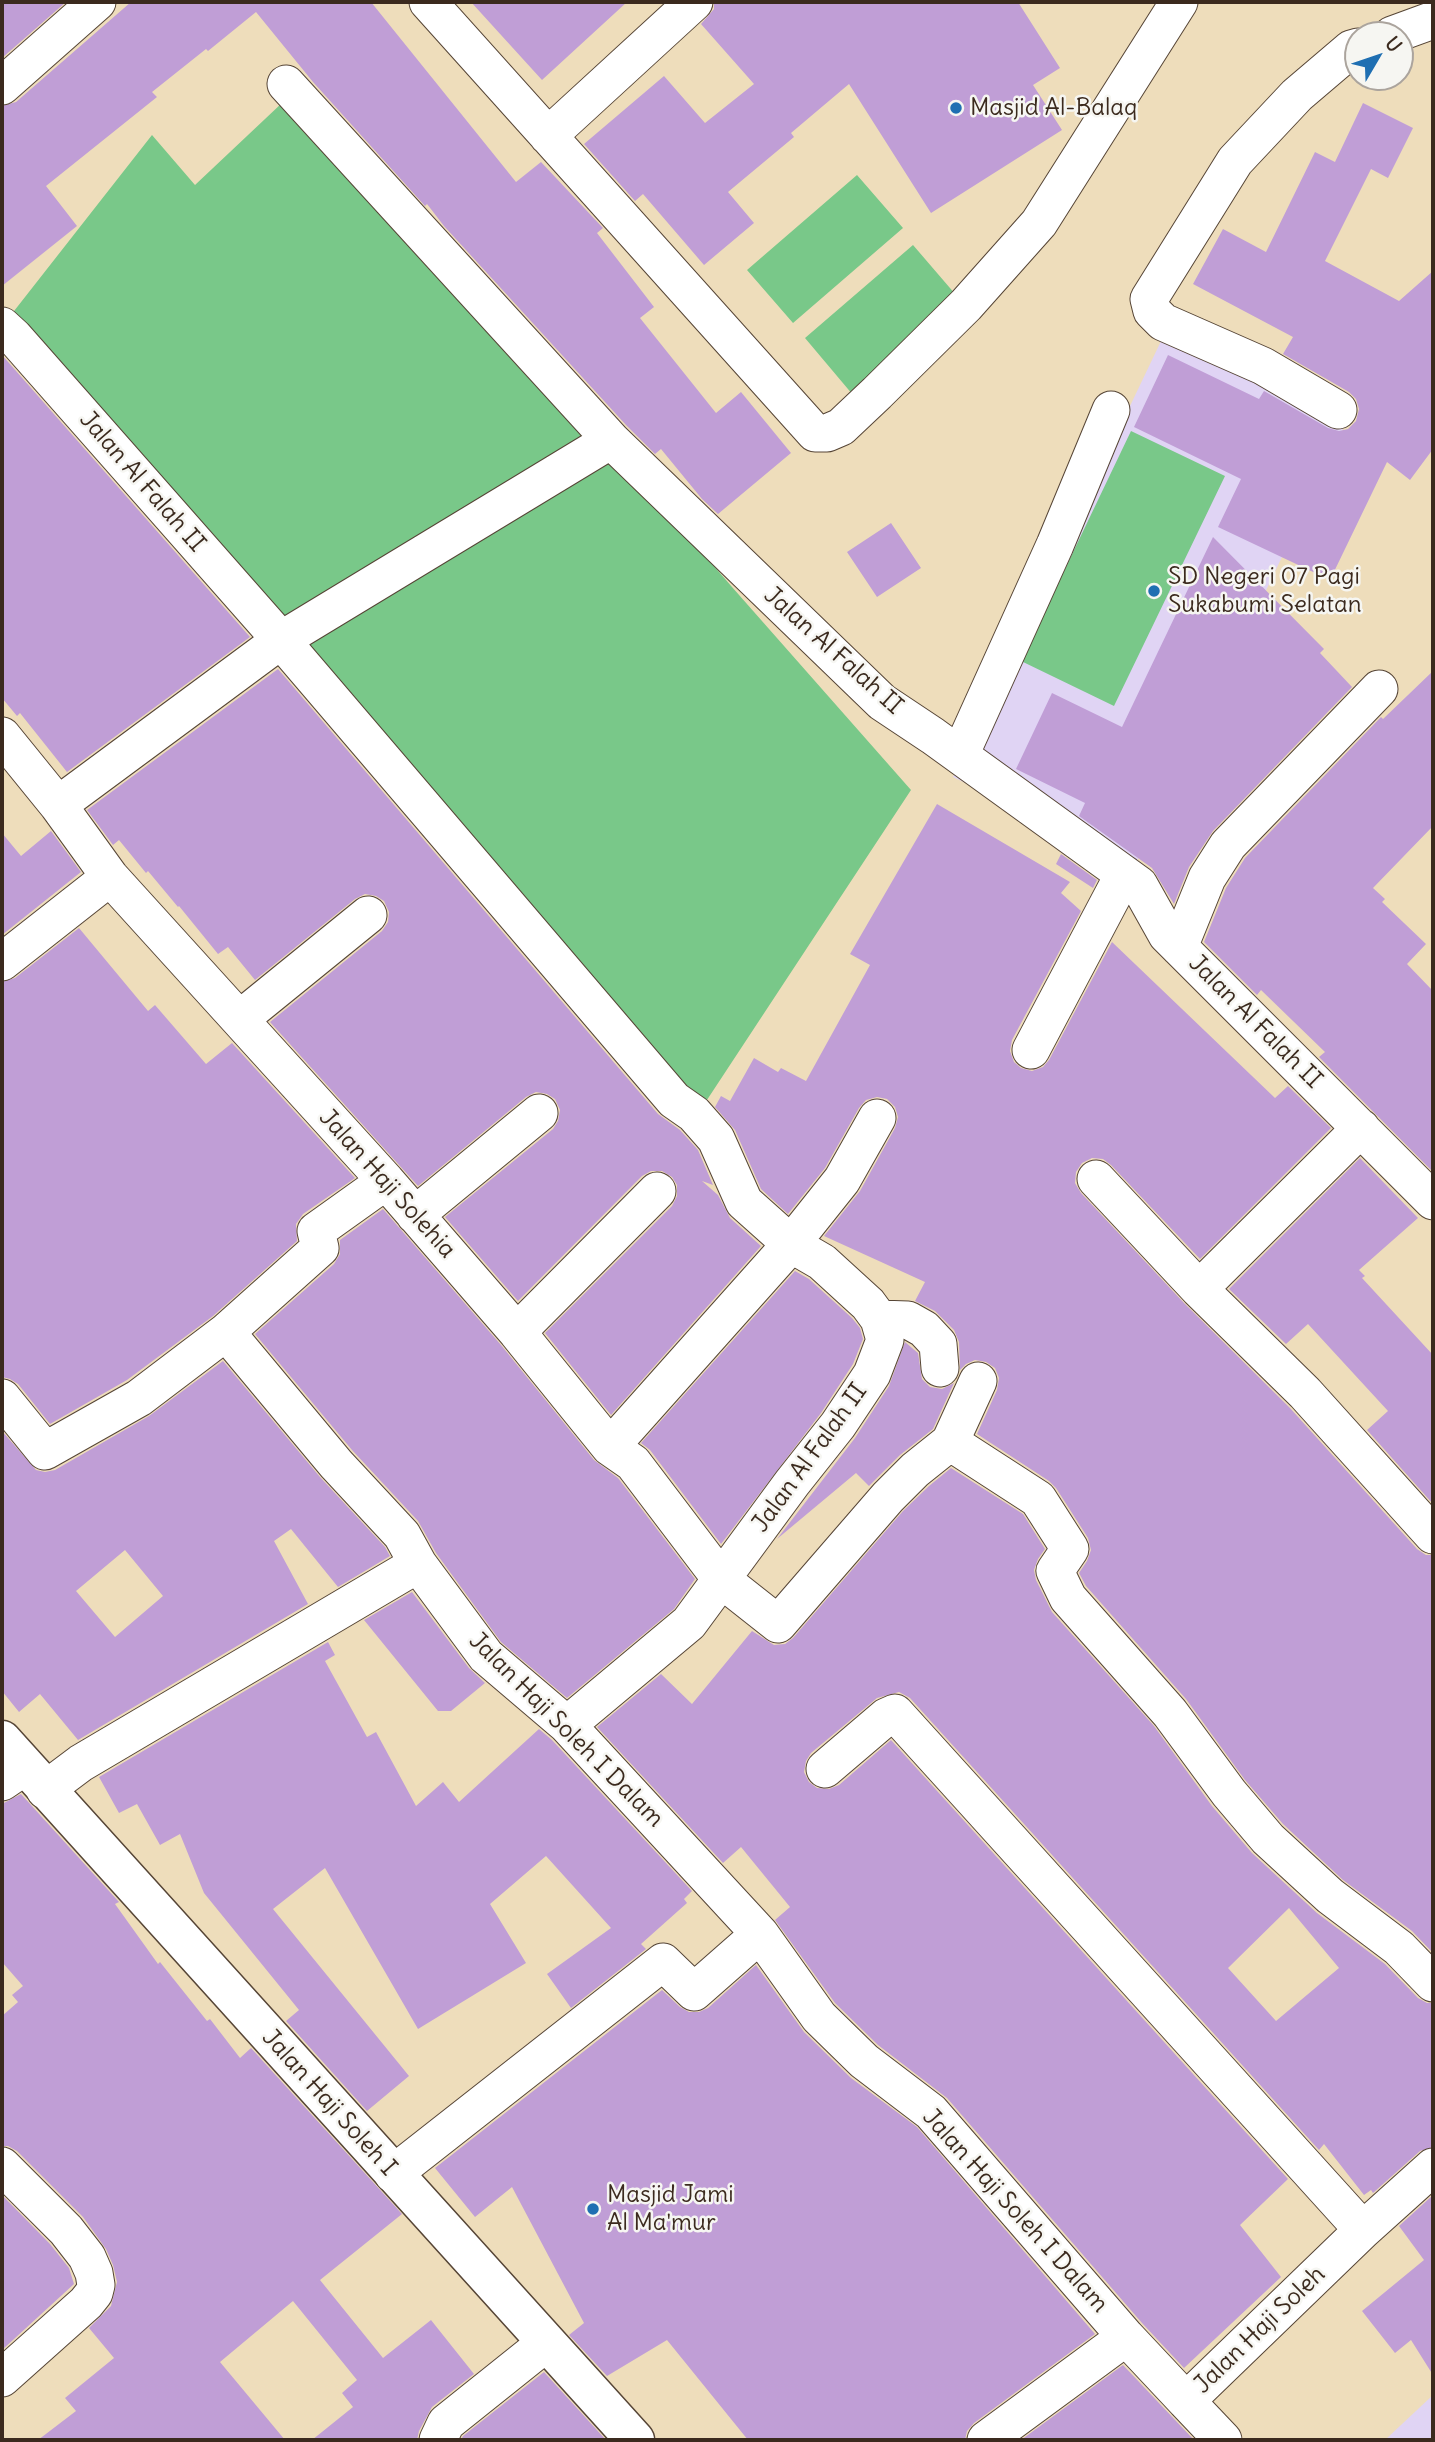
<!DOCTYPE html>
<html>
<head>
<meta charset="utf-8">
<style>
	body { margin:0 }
	#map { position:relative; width:1435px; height:2442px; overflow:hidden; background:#edb; font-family:Delius,sans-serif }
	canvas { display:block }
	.frame { position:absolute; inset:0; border:4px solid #3b2a1e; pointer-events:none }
	.north { position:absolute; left:1344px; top:21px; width:70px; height:70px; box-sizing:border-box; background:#f6f6f2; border:2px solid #aba49d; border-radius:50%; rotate:51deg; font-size:19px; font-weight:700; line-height:28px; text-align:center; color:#3b2a1e }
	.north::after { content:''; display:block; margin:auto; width:24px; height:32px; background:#1f6fb2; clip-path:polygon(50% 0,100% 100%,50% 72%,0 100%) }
</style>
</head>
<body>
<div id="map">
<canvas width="1435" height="2442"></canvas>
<div class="frame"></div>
<div class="north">U</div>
</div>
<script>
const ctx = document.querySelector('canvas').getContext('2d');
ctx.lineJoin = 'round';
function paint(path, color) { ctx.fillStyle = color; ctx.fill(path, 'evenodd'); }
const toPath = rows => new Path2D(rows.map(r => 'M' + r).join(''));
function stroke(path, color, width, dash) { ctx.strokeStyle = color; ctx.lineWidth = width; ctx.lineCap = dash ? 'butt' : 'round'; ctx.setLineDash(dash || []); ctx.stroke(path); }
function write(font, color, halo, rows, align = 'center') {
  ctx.font = font + ' Delius,sans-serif'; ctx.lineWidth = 5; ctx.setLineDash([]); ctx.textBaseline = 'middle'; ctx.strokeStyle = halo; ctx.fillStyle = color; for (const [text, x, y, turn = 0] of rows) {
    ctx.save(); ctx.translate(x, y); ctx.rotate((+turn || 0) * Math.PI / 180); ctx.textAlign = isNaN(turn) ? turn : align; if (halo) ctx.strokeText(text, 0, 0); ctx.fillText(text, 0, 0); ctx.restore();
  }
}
const built = toPath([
	[1172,318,1354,406,1135,865,953,777],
	[1433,2395,1433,2440,1385,2440]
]);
const green = toPath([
	[300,86,732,587,911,790,701,1109,7,320,152,135,195,185],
	[857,175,903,228,793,323,747,270],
	[913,245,962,302,853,395,805,338],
	[1131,431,1225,476,1114,706,1021,661]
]);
const building = toPath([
	[2,2,66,2,2,58],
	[131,2,371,2,516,182,541,162,603,228,597,233,654,307,640,318,716,413,741,392,791,453,718,514,702,499,661,449,655,454,626,425,444,226,427,204,425,206,313,82,256,12,208,51,206,49,152,92,157,97,46,186,77,226,2,286,2,106,16,102],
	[471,2,627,2,542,80],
	[714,2,1018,2,1060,68,1033,85,1062,130,931,213,849,84,791,133,794,137,728,192,754,223,704,265,643,194,635,201,584,144,664,76,705,123,754,84,701,24,714,9],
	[1363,103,1413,128,1388,178,1371,169,1325,261,1399,301,1433,271,1433,449,1410,480,1387,462,1330,580,1218,527,1241,479,1134,427,1168,355,1259,399,1264,391,1328,428,1339,431,1348,429,1356,421,1359,409,1356,399,1349,392,1283,354,1293,337,1193,284,1223,229,1266,252,1315,152,1335,162],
	[2,355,250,637,67,772,20,713,17,716,2,698],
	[891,523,921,568,877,597,847,552],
	[1213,537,1324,649,1320,653,1352,687,1213,831,1189,867,1174,904,1152,868,1079,816,1085,803,1016,769,1052,693,1122,727],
	[278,669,658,1114,680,1130,698,1150,713,1185,702,1181,718,1195,730,1218,761,1246,611,1415,545,1333,672,1206,677,1196,677,1185,672,1177,662,1171,651,1171,642,1176,518,1301,445,1217,553,1129,558,1121,560,1110,555,1099,547,1094,536,1092,526,1097,418,1186,270,1022,382,931,388,922,389,912,384,901,376,896,365,894,355,899,255,980,228,947,218,954,179,906,178,907,148,871,146,873,119,840,113,845,87,810],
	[1433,671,1433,826,1373,888,1385,899,1382,902,1426,944,1407,964,1433,991,1433,1172,1319,1057,1325,1052,1261,990,1257,995,1204,942,1226,888,1245,858,1381,717,1383,719],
	[937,804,1070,882,1061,893,1081,911,1012,1040,1010,1051,1014,1062,1021,1068,1032,1071,1043,1067,1049,1060,1112,942,1275,1098,1288,1086,1331,1128,1200,1259,1111,1165,1103,1159,1092,1158,1082,1163,1076,1172,1075,1183,1081,1193,1184,1303,1290,1408,1417,1549,1426,1555,1433,1555,1433,1953,1412,1931,1343,1880,1283,1824,1245,1780,1186,1699,1086,1586,1079,1573,1087,1561,1091,1550,1088,1538,1056,1488,1049,1481,977,1434,997,1390,999,1378,995,1368,986,1362,975,1360,966,1364,960,1370,959,1342,954,1330,935,1311,915,1301,925,1282,824,1236,860,1191,895,1128,898,1117,895,1107,887,1099,877,1097,866,1100,859,1108,825,1168,788,1214,761,1189,735,1130,715,1107,721,1096,730,1101,754,1058,778,1072,781,1068,806,1081,870,965,850,954],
	[51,831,81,872,2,935,2,833,21,856],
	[1061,854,1097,880,1093,888,1056,864],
	[79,928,148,1011,155,1005,206,1064,232,1043,355,1178,303,1214,296,1224,297,1241,213,1316,127,1380,50,1424,18,1384,10,1379,2,1377,2,982,15,978],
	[1360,1158,1418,1218,1359,1270,1365,1276,1362,1278,1433,1355,1433,1504,1367,1430,1388,1411,1308,1324,1286,1344,1229,1289],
	[383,1209,501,1345,594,1460,618,1478,695,1579,674,1609,567,1698,501,1642,436,1553,418,1521,352,1450,255,1334,334,1264,340,1254,340,1240],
	[795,1271,809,1279,852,1318,860,1328,863,1339,853,1364,821,1413,721,1544,650,1450,641,1443],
	[905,1342,918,1353,922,1379,930,1387,942,1389,954,1383,933,1429,900,1455,869,1486,856,1473,777,1539,855,1438,889,1386],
	[223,1361,320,1477,385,1547,390,1556,338,1587,291,1529,274,1541,308,1604,78,1740,40,1694,19,1712,2,1691,2,1431,36,1470,45,1472,55,1470,149,1416],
	[125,1550,163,1596,115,1637,76,1591],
	[951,1468,1023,1514,1045,1549,1038,1559,1034,1570,1036,1580,1052,1612,1154,1726,1212,1806,1252,1853,1317,1913,1385,1964,1418,1998,1427,2003,1433,2003,1433,2147,1420,2151,1373,2193,1371,2190,1364,2195,1324,2144,1319,2150,910,1698,899,1692,877,1698,811,1753,806,1761,804,1772,809,1782,817,1788,829,1789,839,1785,891,1740,1288,2179,1240,2225,1281,2277,1184,2368,1142,2323,947,2098,878,2045,835,2003,775,1920,790,1907,741,1847,723,1863,597,1727,661,1674,692,1704,752,1631,774,1645,785,1644,793,1638,903,1511,929,1486],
	[1289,1908,1339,1968,1276,2021,1228,1968],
	[412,1592,469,1668,485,1683,451,1711,438,1711,364,1620],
	[328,1642,335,1655,325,1661,367,1737,376,1732,416,1806,443,1782,459,1802,539,1729,552,1740,692,1891,684,1899,687,1903,641,1944,646,1949,571,2008,547,1974,611,1928,546,1856,490,1904,526,1963,418,2029,325,1868,273,1909,409,2076,367,2111,286,2021,299,2010,204,1893,180,1834,160,1845,137,1804,119,1813,99,1777],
	[21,1794,119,1902,115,1904,158,1964,160,1962,207,2021,210,2019,240,2058,251,2048,402,2214,320,2280,383,2358,431,2320,474,2374,432,2407,419,2431,417,2440,312,2440,353,2407,342,2393,357,2380,293,2301,220,2362,285,2440,38,2440,76,2411,65,2398,114,2358,89,2328,111,2306,117,2282,113,2265,106,2249,83,2217,17,2151,8,2146,2,2146,2,2016,18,2002,12,1995,23,1986,2,1962,2,1804],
	[756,1965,804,2032,851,2078,917,2127,1095,2334,974,2423,967,2431,965,2440,748,2440,667,2340,607,2376,569,2335,584,2323,512,2187,475,2217,435,2168,662,1990,680,2007,689,2012,699,2012,708,2008],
	[2,2195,50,2244,69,2268,74,2284,2,2350],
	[1433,2195,1433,2375,1411,2340,1395,2353,1362,2311,1424,2260,1399,2226],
	[1123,2365,1194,2440,1021,2440],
	[544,2372,606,2440,461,2440,463,2436]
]);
const minor = toPath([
	[428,2,815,433,827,433,841,427,877,393,966,305,1039,223,1179,2],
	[1392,35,1433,20],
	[286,84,611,440],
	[2,86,97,2],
	[548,136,694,2],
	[2,326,14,337,281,640,674,1100,694,1114,716,1139,744,1202,791,1244,822,1262,868,1304,879,1319,885,1340,872,1374,838,1425,792,1483,689,1623,567,1725],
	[1338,410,1263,366,1163,322,1152,311,1149,299,1235,161,1297,95,1351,49,1358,47],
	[2,736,58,805,110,877,386,1181,517,1332,610,1447,633,1463,721,1579,778,1624,888,1497,915,1470,950,1442,978,1381],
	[960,755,1055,545,1111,410],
	[58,805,281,640,611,440,882,702,933,736,1139,885,1167,935,1433,1201],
	[1179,947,1207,878,1228,845,1379,689],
	[2,962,110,877],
	[240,1019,368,915],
	[1031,1050,1124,874],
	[1096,1179,1199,1289,1305,1393,1433,1535],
	[415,1215,539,1113],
	[1199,1289,1361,1128],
	[879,1319,908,1320,924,1329,938,1344,940,1368],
	[226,1332,336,1464,402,1535,418,1564,486,1656,567,1725,760,1934,819,2017,864,2061,931,2112,1126,2337],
	[517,1332,657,1191],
	[2,1398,45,1451,139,1398,226,1332,320,1248,316,1231,386,1181],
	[950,1442,1038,1499,1070,1549,1055,1571,1068,1598,1170,1713,1229,1793,1268,1839,1330,1896,1399,1948,1433,1983],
	[610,1447,791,1244,842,1180,877,1118],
	[825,1769,886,1717,895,1713,1363,2230],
	[2,1782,24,1767],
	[45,1790,81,1763,418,1564],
	[2,2166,66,2230,87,2257,94,2273,96,2285,94,2293,86,2303,2,2378],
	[393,2174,663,1962,694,1992,760,1934],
	[1186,2401,1223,2440],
	[438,2440,446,2423,546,2343],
	[986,2440,1126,2337,1186,2401,1363,2230,1433,2167]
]);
const tertiary = toPath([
	[2,1740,635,2440]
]);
const markers = [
	[956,108,7,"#1f6fb2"],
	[1154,591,7,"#1f6fb2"],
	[593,2209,7,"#1f6fb2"]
];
const poiNames = [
	["Masjid Al-Balaq",970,108],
	["SD Negeri 07 Pagi",1168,577],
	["Sukabumi Selatan",1168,605],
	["Masjid Jami",607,2195],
	["Al Ma'mur",607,2223]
];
const streetNames = [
	["Jalan Al Falah II",142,482,49],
	["Jalan Al Falah II",833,651,42],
	["Jalan Al Falah II",1255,1022,45],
	["Jalan Haji Solehia",387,1184,48],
	["Jalan Al Falah II",810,1458,-54],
	["Jalan Haji Soleh I Dalam",566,1730,45],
	["Jalan Haji Soleh I",329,2103,48],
	["Jalan Haji Soleh I Dalam",1015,2211,48],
	["Jalan Haji Soleh",1260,2330,-44]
];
paint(built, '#e0d4f4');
paint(green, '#79c889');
paint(building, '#c09ed6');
stroke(minor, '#564536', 39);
stroke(tertiary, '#564536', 41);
stroke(minor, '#fff', 37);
stroke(tertiary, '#fff', 38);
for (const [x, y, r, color] of markers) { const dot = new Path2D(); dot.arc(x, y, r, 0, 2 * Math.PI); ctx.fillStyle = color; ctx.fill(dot); stroke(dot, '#f6f6f2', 2.5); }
write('24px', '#3b2a1e', '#f6f6f2', poiNames, 'left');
write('24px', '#3b2a1e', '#f6f6f2', streetNames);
</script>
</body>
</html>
